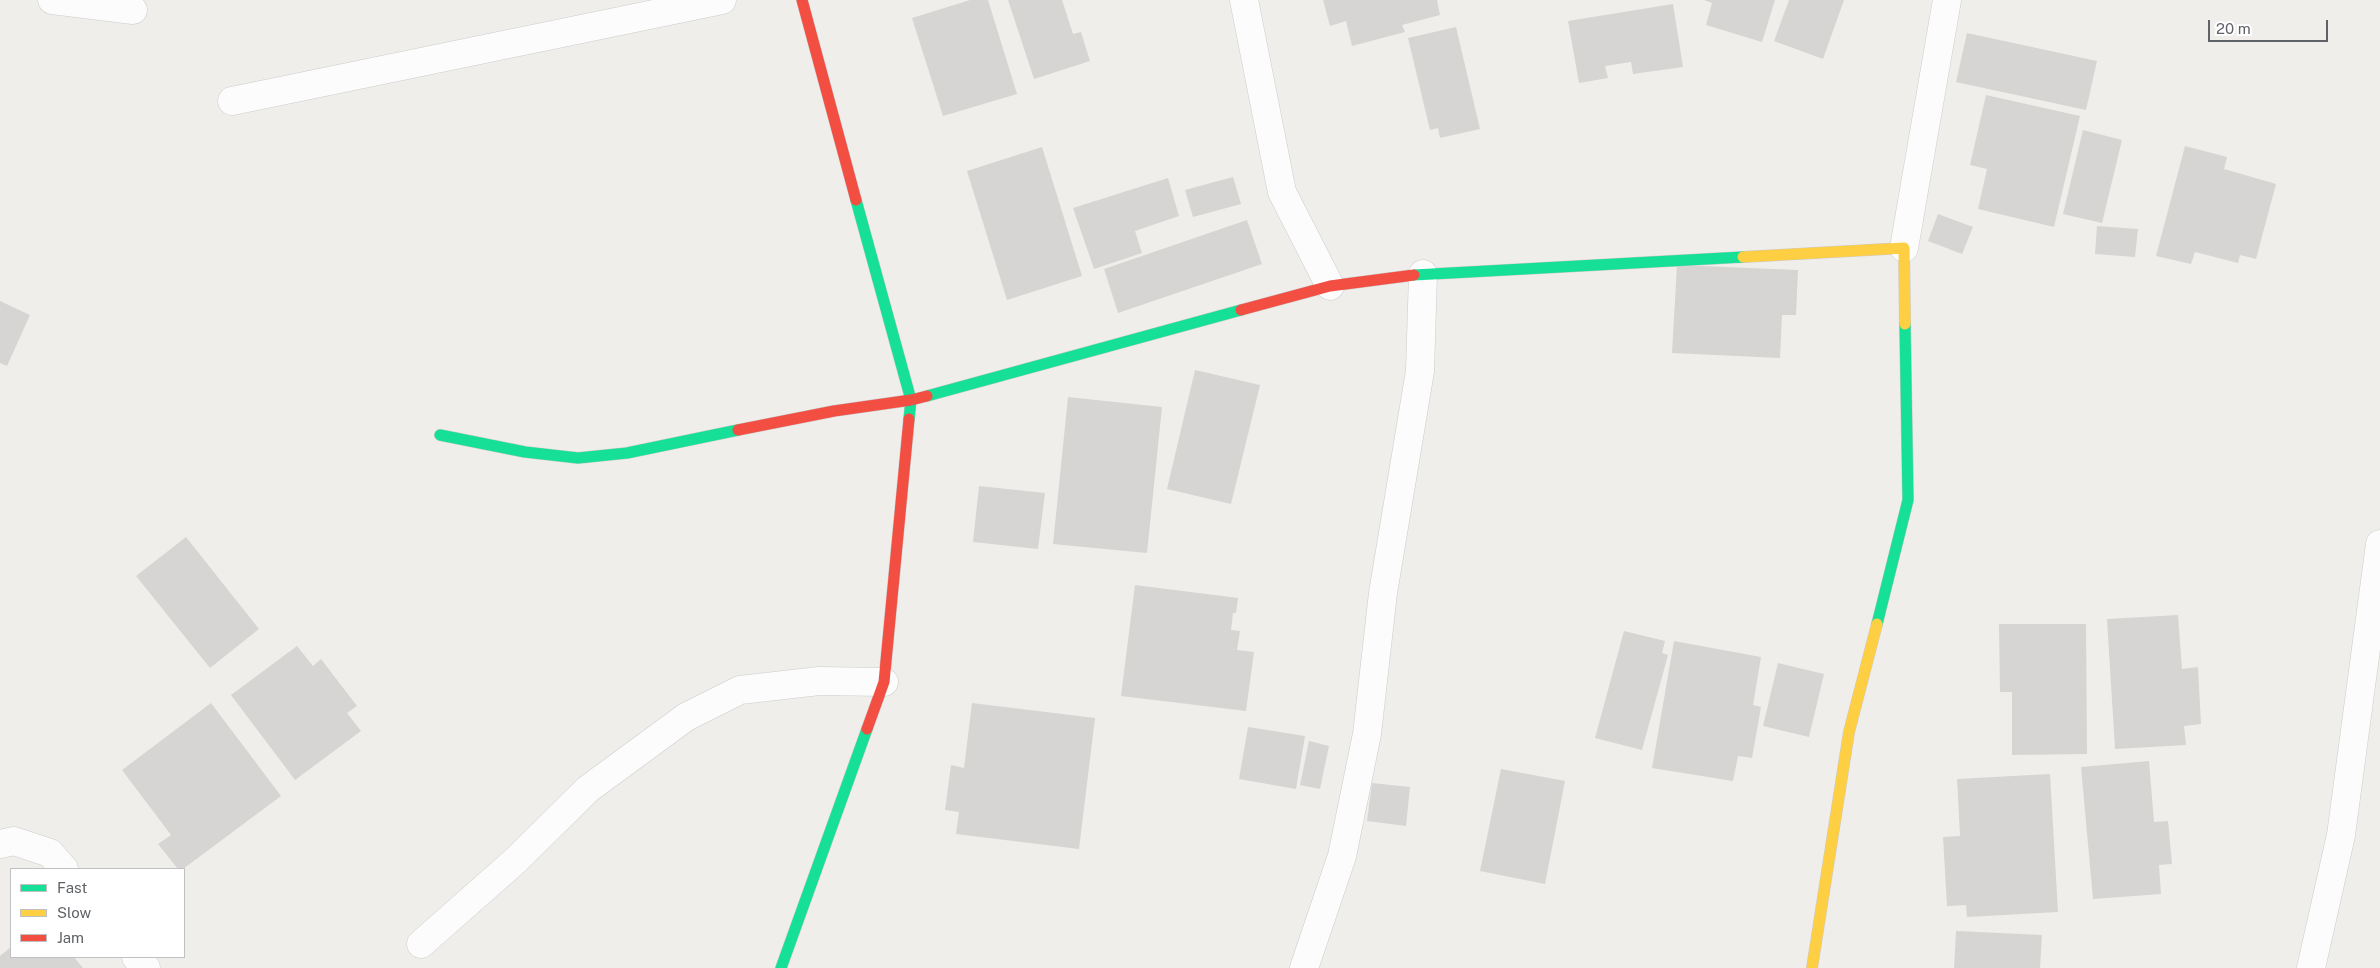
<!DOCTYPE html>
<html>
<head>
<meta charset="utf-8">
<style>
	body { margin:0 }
	#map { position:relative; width:2380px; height:968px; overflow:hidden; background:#efeeea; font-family:"Public Sans",sans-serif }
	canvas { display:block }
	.legend { position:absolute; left:10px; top:868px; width:175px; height:90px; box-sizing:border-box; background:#fff; border:1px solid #bfc1c3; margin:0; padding:6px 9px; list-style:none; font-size:15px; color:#5f6368 }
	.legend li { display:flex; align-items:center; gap:10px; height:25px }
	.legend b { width:25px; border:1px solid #bfc1c3 }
	.scale { position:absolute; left:2208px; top:20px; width:120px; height:22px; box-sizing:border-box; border:2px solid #5f6368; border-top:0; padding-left:6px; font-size:15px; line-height:18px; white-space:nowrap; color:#5f6368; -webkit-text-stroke:4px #fff; paint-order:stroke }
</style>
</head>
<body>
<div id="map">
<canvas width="2380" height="968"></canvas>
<ul class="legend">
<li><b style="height:6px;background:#16e098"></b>Fast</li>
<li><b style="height:6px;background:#ffcf43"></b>Slow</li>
<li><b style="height:6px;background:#f24e42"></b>Jam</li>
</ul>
<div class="scale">20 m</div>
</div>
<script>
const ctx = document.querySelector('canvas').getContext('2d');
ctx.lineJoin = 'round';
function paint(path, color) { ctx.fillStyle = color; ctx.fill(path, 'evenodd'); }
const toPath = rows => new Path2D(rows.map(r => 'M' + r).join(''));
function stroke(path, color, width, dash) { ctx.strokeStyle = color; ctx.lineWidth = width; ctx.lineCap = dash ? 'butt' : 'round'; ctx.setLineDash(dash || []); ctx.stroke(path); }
const building = toPath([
	[970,0,988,0,1017,94,943,116,912,18],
	[1008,0,1062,0,1073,34,1081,32,1090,61,1034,79],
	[1323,0,1437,0,1440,15,1402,25,1405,32,1352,46,1346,21,1330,26],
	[1704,0,1775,0,1762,42,1706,25,1712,3],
	[1789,0,1844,0,1823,59,1774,41],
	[1673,4,1683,67,1633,74,1631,62,1605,66,1608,78,1579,83,1568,21],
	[1456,27,1480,129,1440,138,1438,128,1430,130,1408,38],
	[1967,33,2097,61,2086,110,1956,82],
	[1986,95,2080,116,2054,227,1978,209,1987,169,1970,165],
	[2083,130,2122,140,2102,223,2063,214],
	[2185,146,2227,157,2224,169,2276,184,2256,259,2240,255,2238,263,2195,252,2191,264,2156,256],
	[1042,147,1082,276,1007,300,967,171],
	[1233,177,1241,204,1193,217,1185,190],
	[1168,178,1179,216,1135,231,1142,253,1094,269,1073,208],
	[1938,214,1973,227,1962,254,1928,241],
	[1247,220,1262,264,1118,313,1104,269],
	[2097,226,2138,229,2135,257,2095,254],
	[1677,265,1798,270,1796,315,1782,315,1780,358,1672,353],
	[0,301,30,315,7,366,0,363],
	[1195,370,1260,385,1231,504,1167,489],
	[1068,397,1162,407,1147,553,1053,544],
	[979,486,1045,493,1038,549,973,542],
	[186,537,259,629,210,668,136,576],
	[1135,585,1238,598,1236,613,1233,613,1231,630,1240,631,1237,650,1254,652,1246,711,1121,696],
	[2178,615,2182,669,2198,667,2201,724,2184,726,2186,745,2115,749,2107,619],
	[1999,624,2086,624,2087,754,2012,755,2012,692,2000,692],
	[1624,631,1665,641,1662,653,1668,655,1642,750,1595,738],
	[1674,641,1761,657,1753,705,1761,707,1752,758,1738,756,1733,781,1652,768],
	[297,646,313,666,321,659,357,706,347,713,361,731,295,780,231,695],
	[1778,663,1824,674,1809,737,1763,726],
	[211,703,281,796,183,869,178,869,158,844,171,835,122,770],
	[972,703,1095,718,1079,849,956,834,959,812,945,810,951,765,964,768],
	[1248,727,1305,736,1296,789,1239,779],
	[1309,741,1329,746,1320,789,1300,785],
	[2149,761,2154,822,2168,821,2172,864,2159,865,2161,894,2093,899,2081,767],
	[1501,769,1565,781,1545,884,1480,871],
	[2050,774,2058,912,1967,917,1966,905,1947,906,1943,837,1960,836,1957,779],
	[1372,783,1410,787,1406,826,1367,821],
	[1956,931,2042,935,2040,968,1954,968],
	[11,947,11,957,74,957,83,968,0,968,0,956]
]);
const street = toPath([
	[52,0,133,10],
	[1244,0,1282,192,1330,286],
	[232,101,722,0],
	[1904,248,1947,0],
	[0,844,14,841,50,853,64,869],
	[421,944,515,861,588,789,686,717,740,690,819,681,884,682],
	[136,957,146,968],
	[1304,968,1342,856,1367,734,1383,593,1420,371,1423,274],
	[2311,968,2341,835,2380,544]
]);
const fast = toPath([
	[856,200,911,400,909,419],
	[1414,275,1743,257],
	[927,396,1241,310],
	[440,435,525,452,578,458,627,453,738,430],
	[1877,624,1908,500,1905,324],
	[781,968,867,729]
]);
const slow = toPath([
	[1743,257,1904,248,1905,324],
	[1812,968,1849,732,1877,624]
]);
const jam = toPath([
	[802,0,856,200],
	[1241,310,1330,286,1414,275],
	[738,430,834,411,911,400,927,396],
	[867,729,884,682,909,419]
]);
paint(building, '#d6d5d3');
stroke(street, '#cbcccc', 29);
stroke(fast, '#cacacb', 12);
stroke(slow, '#cacacb', 12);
stroke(jam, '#cacacb', 12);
stroke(street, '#fdfcfc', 28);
stroke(fast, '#16e098', 11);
stroke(slow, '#ffcf43', 11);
stroke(jam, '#f24e42', 11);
</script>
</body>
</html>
